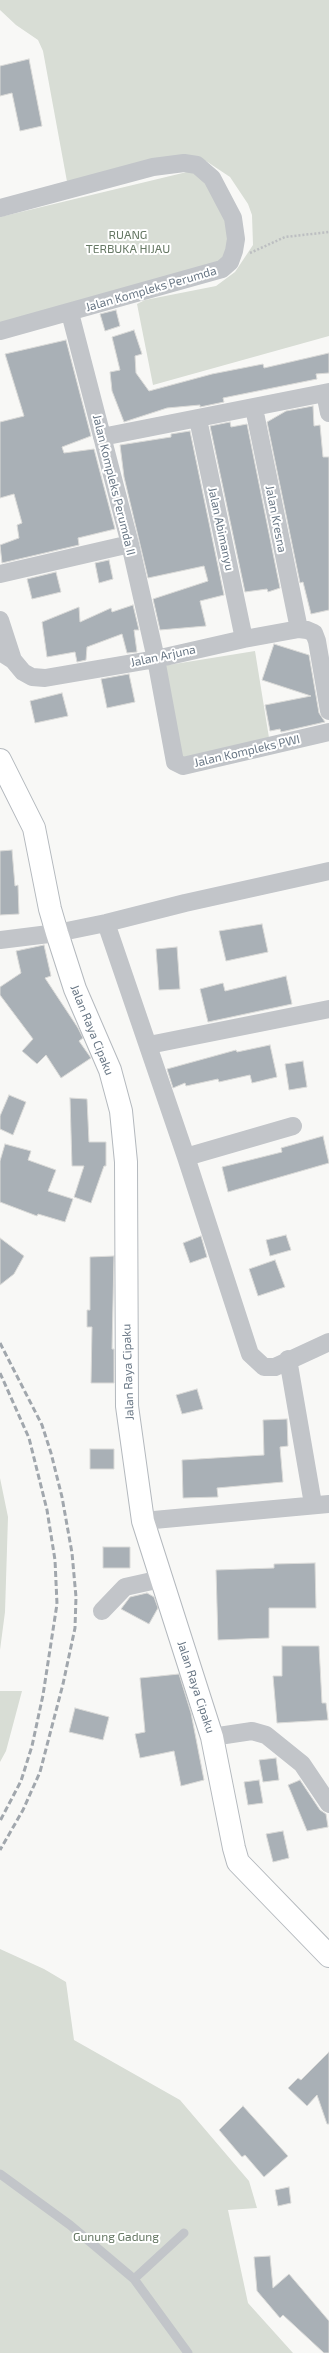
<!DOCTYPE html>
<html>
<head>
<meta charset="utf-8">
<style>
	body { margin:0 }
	canvas { display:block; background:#f8f8f6 }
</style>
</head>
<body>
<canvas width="329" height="2353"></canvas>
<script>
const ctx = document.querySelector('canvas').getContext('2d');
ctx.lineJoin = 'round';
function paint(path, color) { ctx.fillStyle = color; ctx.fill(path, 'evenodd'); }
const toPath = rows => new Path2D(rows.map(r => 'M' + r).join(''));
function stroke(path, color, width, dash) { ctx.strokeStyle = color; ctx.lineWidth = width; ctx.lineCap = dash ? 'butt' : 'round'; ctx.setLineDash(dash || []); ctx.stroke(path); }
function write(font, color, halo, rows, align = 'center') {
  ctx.font = font + ' "Exo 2",sans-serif'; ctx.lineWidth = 4; ctx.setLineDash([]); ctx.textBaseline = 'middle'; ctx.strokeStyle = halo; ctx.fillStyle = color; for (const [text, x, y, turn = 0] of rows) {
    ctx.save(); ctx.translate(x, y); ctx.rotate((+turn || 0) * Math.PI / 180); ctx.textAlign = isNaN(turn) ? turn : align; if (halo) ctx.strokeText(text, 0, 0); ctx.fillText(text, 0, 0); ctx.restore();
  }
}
const green = toPath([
	[0,0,329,0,329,336,153,385,137,304,145,300,216,286,235,272,253,245,252,215,248,204,230,177,206,161,190,160,68,187,43,51,38,40,16,25,0,10],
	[191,171,202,173,238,222,223,266,0,326,0,217],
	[255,651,270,744,175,762,156,667],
	[0,1478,8,1517,5,1612,0,1650],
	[0,1691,22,1691,6,1751,0,1762],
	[0,1949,44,1969,66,1982,74,2040,180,2100,249,2181,257,2208,228,2210,248,2303,293,2353,0,2353]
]);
const building = toPath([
	[29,59,42,126,20,131,12,93,0,96,0,66,29,59],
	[116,310,120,326,105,331,100,314,116,310],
	[134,330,142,354,135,356,136,373,149,391,212,374,263,364,264,368,329,353,329,373,316,374,317,379,223,398,224,402,200,407,200,405,167,408,124,422,112,391,110,372,120,370,112,337,134,330],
	[66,340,91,436,62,447,64,453,94,449,115,529,78,538,79,545,2,563,0,545,19,538,17,525,22,523,14,494,0,498,0,422,24,416,5,354,66,340],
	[313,406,314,426,320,425,323,457,329,457,329,610,311,614,303,582,300,583,267,422,286,411,313,406],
	[230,422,231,427,247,424,280,588,268,592,267,589,245,592,210,426,230,422],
	[190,431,224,595,200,601,206,626,160,630,153,599,208,581,204,566,148,578,124,477,120,445,171,437,171,434,190,431],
	[109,560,113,579,99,583,95,563,109,560],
	[56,572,61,592,32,599,27,579,56,572],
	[133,605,139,630,134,630,137,652,127,653,122,634,87,647,86,660,77,662,75,652,47,657,42,622,79,607,80,622,111,608,112,612,133,605],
	[274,644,309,655,319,713,325,722,281,732,280,729,270,731,265,705,311,696,262,680,274,644],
	[129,674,135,702,107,708,101,679,129,674],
	[62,693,68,716,35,723,30,701,62,693],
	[12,850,15,886,18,885,19,914,0,915,0,851,12,850],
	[262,924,268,952,226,961,219,931,262,924],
	[44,945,51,976,45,978,78,1028,83,1038,79,1041,91,1058,61,1078,46,1055,37,1064,22,1051,33,1039,0,995,0,987,21,973,16,951,44,945],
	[177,947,180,989,159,990,156,949,177,947],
	[286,976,292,1004,208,1022,200,989,223,983,225,991,286,976],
	[270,1045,277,1077,252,1083,250,1075,219,1082,218,1079,186,1086,185,1083,173,1088,167,1069,236,1050,237,1052,270,1045],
	[303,1061,307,1087,289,1090,285,1064,303,1061],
	[9,1095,26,1102,13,1135,0,1129,0,1116,9,1095],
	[70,1098,87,1099,89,1142,106,1142,106,1166,104,1166,91,1203,74,1197,84,1166,72,1166,70,1098],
	[323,1136,329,1163,228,1192,222,1167,282,1152,281,1148,323,1136],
	[5,1144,31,1151,28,1160,56,1170,48,1191,73,1199,65,1222,38,1214,37,1216,0,1202,0,1161,5,1144],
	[286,1235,291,1250,270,1256,266,1240,286,1235],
	[201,1236,207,1257,190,1263,183,1243,201,1236],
	[0,1238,24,1256,14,1274,0,1285,0,1238],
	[114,1256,112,1349,114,1349,114,1383,91,1383,92,1327,87,1327,87,1310,90,1310,90,1257,114,1256],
	[275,1260,285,1287,258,1296,249,1269,275,1260],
	[197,1389,203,1409,182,1414,176,1395,197,1389],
	[287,1419,288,1446,280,1447,283,1482,217,1488,218,1497,183,1498,182,1460,264,1455,263,1420,287,1419],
	[90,1449,114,1449,114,1469,90,1469,90,1449],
	[103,1547,130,1547,130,1568,103,1568,103,1547],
	[315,1563,316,1608,269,1608,269,1638,218,1640,216,1570,274,1568,274,1564,315,1563],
	[147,1593,154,1597,158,1608,149,1624,121,1609,130,1597,147,1593],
	[282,1646,319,1646,322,1703,326,1703,328,1720,277,1723,273,1676,282,1676,282,1646],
	[179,1674,191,1713,204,1780,181,1786,174,1751,140,1758,135,1734,145,1732,140,1678,179,1674],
	[75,1708,109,1717,103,1740,69,1732,75,1708],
	[276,1758,279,1780,263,1782,259,1760,276,1758],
	[259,1780,263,1803,248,1805,244,1782,259,1780],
	[300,1780,320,1810,326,1814,328,1827,307,1831,288,1785,300,1780],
	[283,1831,289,1858,273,1862,266,1834,283,1831],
	[329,2052,329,2124,327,2124,317,2095,307,2106,288,2088,298,2078,301,2080,329,2052],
	[243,2106,288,2156,264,2177,245,2155,242,2157,219,2130,243,2106],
	[289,2187,291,2203,278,2206,275,2190,289,2187],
	[270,2256,273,2288,289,2274,329,2321,329,2353,324,2353,283,2315,280,2318,257,2291,254,2257,270,2256]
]);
const path = toPath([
	[250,253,285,237,329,232]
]);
const lane = toPath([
	[0,2174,70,2225,134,2279,188,2353],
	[134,2279,184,2233]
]);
const street = toPath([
	[0,208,153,167,184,163,197,165,212,178,233,218,236,239,234,251,230,262,222,269,0,331],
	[70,313,130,544,156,659,175,762,183,766,329,732],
	[325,393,329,413],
	[254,408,299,629],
	[198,419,244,639],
	[102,437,329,392],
	[0,574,130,544],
	[0,620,13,660],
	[0,652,13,660,23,672,32,677,45,678,156,659,244,639,299,629,307,630,314,633,317,641,329,711],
	[106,923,186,1157,250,1354,264,1367,275,1367,329,1342],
	[0,940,57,933,106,923,185,903,329,871],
	[149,1045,329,1009],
	[186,1157,293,1126],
	[288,1359,313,1504],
	[143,1521,329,1504],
	[102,1611,125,1587,161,1579],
	[212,1737,252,1731,266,1735,302,1764,329,1804]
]);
const secondary = toPath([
	[0,760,34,828,50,909,57,933,75,989,110,1070,121,1111,126,1162,127,1406,143,1521,212,1737,234,1848,238,1862,329,1956]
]);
const rail = toPath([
	[0,1343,42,1425,51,1453,62,1497,72,1553,76,1597,75,1628,63,1684,40,1772,23,1810,0,1850],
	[0,1373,29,1438,47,1510,55,1560,57,1604,43,1695,32,1746,21,1781,0,1821]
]);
const parkNames = [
	["RUANG",128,235],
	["TERBUKA HIJAU",128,249],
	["Gunung Gadung",116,2237]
];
const streetNames = [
	["Jalan Kompleks Perumda",151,289,-16],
	["Jalan Kompleks Perumda II",114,485,76],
	["Jalan Kresna",276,519,79],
	["Jalan Abimanyu",221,529,78],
	["Jalan Arjuna",163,656,-12],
	["Jalan Kompleks PWI",247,751,-13],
	["Jalan Raya Cipaku",92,1030,68],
	["Jalan Raya Cipaku",128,1372,-92],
	["Jalan Raya Cipaku",196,1687,72]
];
paint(green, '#d8ddd5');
paint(building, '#a9b0b6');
stroke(building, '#dadad8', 1);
stroke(secondary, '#b4b9be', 24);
stroke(path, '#bcbec1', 2.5, [2, 2]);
stroke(lane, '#c2c5c9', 9);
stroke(street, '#c2c5c9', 18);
stroke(secondary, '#fff', 22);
stroke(rail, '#a1a7ad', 3, [6, 3]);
write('12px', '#667864', '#fff', parkNames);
write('12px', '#697785', '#fff', streetNames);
</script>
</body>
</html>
